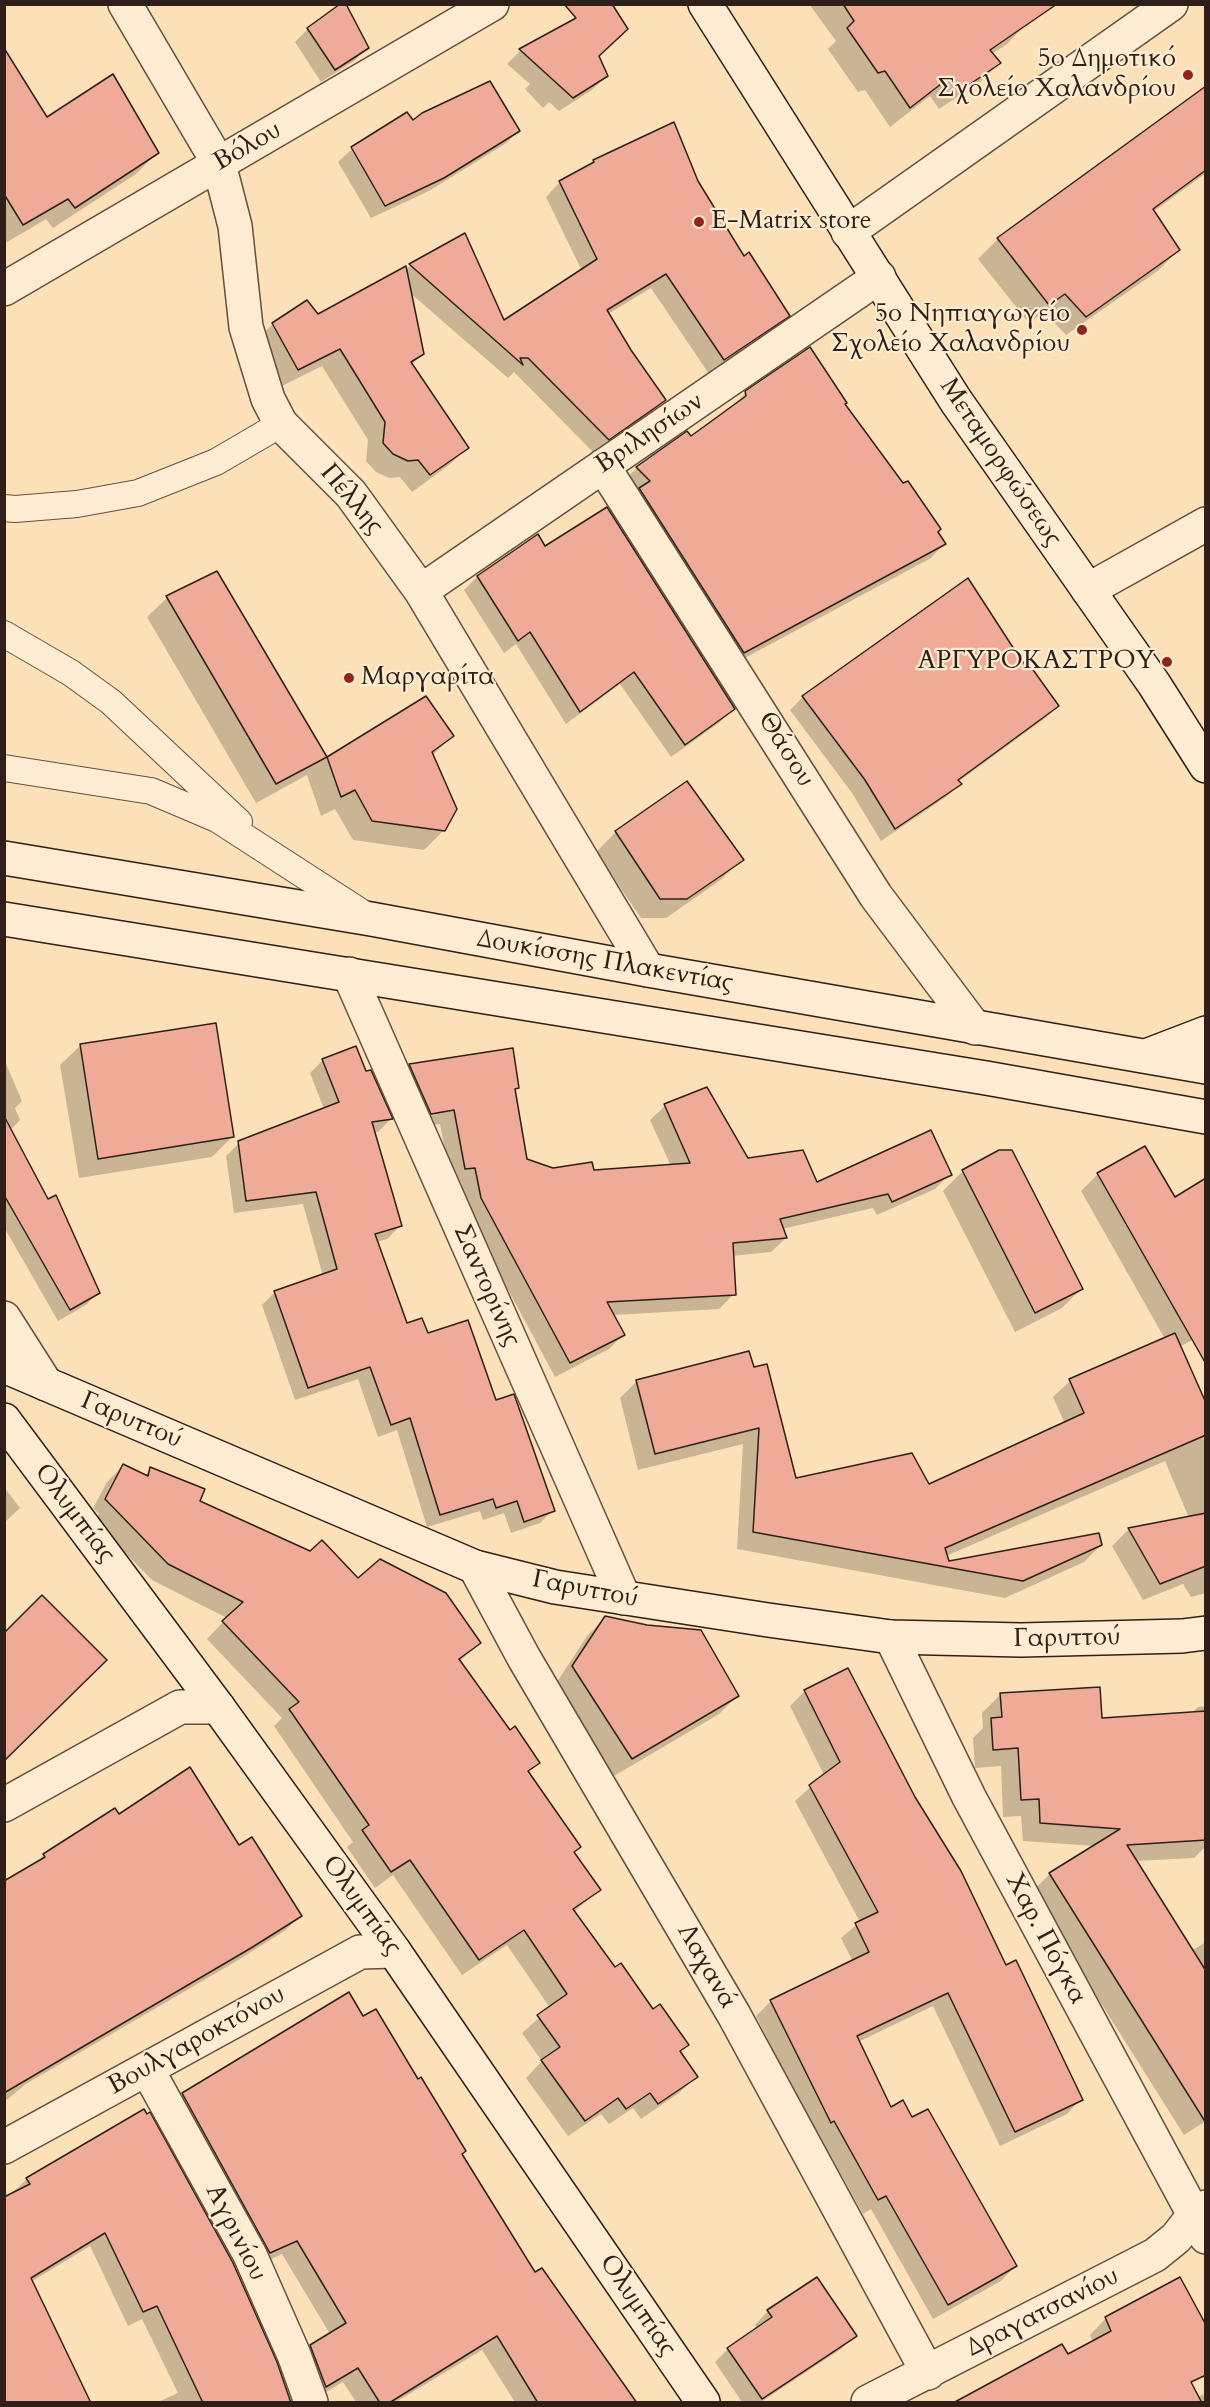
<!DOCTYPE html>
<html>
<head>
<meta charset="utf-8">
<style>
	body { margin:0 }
	#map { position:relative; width:1210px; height:2407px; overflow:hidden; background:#fce1b8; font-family:Cardo,serif }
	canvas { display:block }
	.frame { position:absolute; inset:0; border:6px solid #2e1f18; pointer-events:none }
</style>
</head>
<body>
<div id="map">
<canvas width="1210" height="2407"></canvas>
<div class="frame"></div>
</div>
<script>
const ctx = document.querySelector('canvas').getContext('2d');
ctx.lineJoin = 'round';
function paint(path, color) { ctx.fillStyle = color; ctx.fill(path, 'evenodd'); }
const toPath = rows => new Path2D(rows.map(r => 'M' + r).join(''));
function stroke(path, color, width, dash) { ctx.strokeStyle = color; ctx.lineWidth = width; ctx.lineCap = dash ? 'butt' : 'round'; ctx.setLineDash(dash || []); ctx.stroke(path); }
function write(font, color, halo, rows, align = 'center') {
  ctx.font = font + ' Cardo,serif'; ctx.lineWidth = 4.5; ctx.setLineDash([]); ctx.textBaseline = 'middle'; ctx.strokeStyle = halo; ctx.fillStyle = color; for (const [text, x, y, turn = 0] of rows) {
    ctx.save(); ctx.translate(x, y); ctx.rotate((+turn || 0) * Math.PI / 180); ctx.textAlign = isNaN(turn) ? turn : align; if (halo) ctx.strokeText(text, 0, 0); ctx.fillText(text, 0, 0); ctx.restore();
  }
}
const shadow = toPath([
	[809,4,1012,4,1026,24,1007,44,992,54,999,63,980,82,939,109,930,96,890,127,865,90,858,92,828,49,836,41],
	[599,7,598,56,606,76,592,90,559,111,549,102,543,108,525,89,530,84,507,64,520,51],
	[308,29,367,48,354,61,321,82,295,42],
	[4,49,46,119,157,153,136,174,53,228,46,219,4,244],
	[1206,88,1206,173,1153,212,1178,250,1159,270,1066,335,1044,312,1029,323,978,259,998,239],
	[407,114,413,122,518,131,505,144,429,191,371,218,338,162,352,149],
	[594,162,697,182,744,258,788,315,773,330,709,374,651,288,608,314,664,400,649,415,594,453,514,372,508,378,409,292,422,353,411,365,467,448,449,465,412,492,400,477,389,478,376,472,366,461,368,440,322,366,280,387,255,341,273,324,318,316,405,270,410,266,465,235,503,322,582,271,546,197,560,182],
	[746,393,936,532,944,544,931,558,730,666,623,481,637,468,687,433,690,438,732,406],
	[537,536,545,548,733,709,720,722,671,757,620,684,566,724,516,644,504,653,464,590,477,577],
	[217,573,326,759,426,698,452,736,432,756,444,830,424,850,353,840,335,809,321,816,307,775,256,803,147,617,167,598],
	[1023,665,1057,706,1044,719,958,782,960,784,946,797,881,841,852,793,790,710,803,697],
	[687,783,742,859,722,879,666,918,641,918,596,852,616,832],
	[80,1046,232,1137,212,1157,79,1178,60,1065],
	[4,1059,22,1101,15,1108,20,1120,10,1130,98,1293,86,1305,58,1321,4,1227],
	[323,1060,365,1073,391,1119,378,1132,374,1132,400,1226,387,1239,377,1242,406,1325,427,1335,495,1402,553,1510,540,1523,511,1533,504,1513,483,1520,480,1511,427,1527,397,1430,378,1437,358,1379,295,1400,262,1305,275,1292,323,1276,303,1204,234,1213,226,1156,239,1143,324,1109,310,1073],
	[410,1066,517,1088,514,1091,526,1160,553,1170,593,1171,671,1166,650,1120,665,1106,706,1089,748,1160,817,1184,950,1174,935,1189,877,1215,873,1208,782,1229,786,1238,771,1252,732,1256,734,1294,719,1309,613,1315,623,1335,609,1349,555,1377,467,1213,461,1182,451,1183,440,1124,416,1127,396,1080],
	[963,1171,1082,1288,1062,1308,1015,1332,943,1191],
	[1098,1174,1206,1333,1179,1347,1206,1407,1206,1593,1191,1597,1183,1584,1143,1600,1112,1546,1129,1529,1189,1518,1165,1461,946,1556,948,1563,1101,1545,1084,1562,1005,1598,737,1549,743,1444,638,1470,620,1398,637,1381,748,1353,795,1480,928,1486,1065,1424,1053,1397,1070,1381,1165,1339,1081,1191],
	[124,1465,144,1476,151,1469,197,1502,358,1580,479,1643,459,1662,509,1733,538,1763,528,1773,579,1847,573,1853,599,1890,574,1912,615,1969,653,2011,687,2045,679,2052,696,2076,679,2093,641,2119,633,2108,609,2124,601,2114,568,2136,526,2078,542,2061,522,2033,550,2008,507,1945,462,1975,393,1875,375,1888,347,1847,353,1842,274,1726,282,1718,207,1639,227,1618,152,1580,93,1520,99,1514,93,1508,107,1482],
	[4,1487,20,1508,4,1523],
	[605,1618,737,1696,719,1714,614,1776,555,1685,587,1636],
	[805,1691,1005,1967,1081,2099,1067,2114,1000,2146,933,2006,858,2042,890,2109,912,2120,1015,2266,1001,2281,933,2319,871,2209,863,2214,819,2135,816,2137,756,2016,771,2001,853,1962,841,1938,860,1922,795,1801,824,1775,790,1706],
	[1001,1694,1101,1720,1192,1713,1198,1707,1206,1706,1206,1846,1194,1858,1135,1861,1191,1951,1206,1942,1206,2121,1184,2135,1031,1892,1050,1874,1095,1846,1023,1841,1021,1816,1003,1817,1001,1766,975,1768,973,1738,983,1728,982,1713],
	[118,1816,239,1847,300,1915,286,1930,235,1962,26,2084,4,2102,4,1883,33,1866,44,1855],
	[363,2019,461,2155,535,2275,634,2402,515,2402,482,2350,396,2402,356,2402,343,2382,311,2401,296,2361,311,2346,330,2334,282,2254,255,2267,168,2109,183,2094],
	[144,2111,290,2402,158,2402,178,2393,142,2319,128,2326,90,2246,31,2282,4,2402,12,2193,27,2179],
	[1179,2279,1128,2402,1067,2356,1093,2342,1090,2335,1106,2318],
	[768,2311,855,2335,841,2349,761,2402,742,2402,715,2362,728,2349,758,2329,755,2325],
	[1203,2394,1206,2402,1191,2402]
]);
const building = toPath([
	[340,4,346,4,369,48,335,70,307,28,340,4],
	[564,4,612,4,628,29,599,56,608,76,573,98,519,49,576,18,564,4],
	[843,4,1057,4,990,50,1001,63,960,91,950,77,910,108,885,71,878,73,847,28,854,21,843,4],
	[4,48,47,117,113,74,159,153,75,208,68,199,23,225,4,194,4,48],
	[490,81,520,131,444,178,385,206,351,147,407,112,413,120,422,113,490,81],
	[1206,86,1206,170,1153,209,1180,250,1086,317,1065,294,1049,305,997,238,1206,86],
	[674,122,698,181,744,256,749,252,790,316,724,360,666,274,607,310,631,350,666,400,609,440,528,358,520,358,523,365,409,264,465,233,504,320,597,259,559,181,594,162,593,160,674,122],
	[406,266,424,354,411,362,469,448,430,475,418,460,408,461,393,454,383,443,385,422,340,349,298,370,272,323,307,300,318,314,406,266],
	[810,347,847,403,845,404,903,483,908,481,941,529,938,532,946,544,744,653,639,488,650,481,636,467,687,431,691,436,746,396,745,391,810,347],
	[607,507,735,709,685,745,634,672,580,712,530,632,518,641,477,576,538,534,545,546,607,507],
	[217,571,327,757,276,784,166,596,217,571],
	[968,578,1023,663,1026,660,1059,706,958,780,962,784,895,829,865,780,802,696,968,578],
	[426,696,454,736,432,752,457,809,445,831,372,821,355,790,341,797,327,757,426,696],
	[687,781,744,860,687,899,660,899,615,831,687,781],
	[216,1023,234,1137,98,1159,80,1044,216,1023],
	[356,1046,366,1071,371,1070,393,1119,372,1122,402,1226,375,1234,407,1323,422,1318,428,1333,468,1320,496,1400,514,1394,555,1511,524,1522,517,1501,496,1508,493,1499,440,1515,410,1418,391,1425,370,1367,308,1388,274,1291,337,1269,316,1192,246,1201,238,1141,339,1102,322,1059,356,1046],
	[513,1048,519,1088,515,1089,527,1159,553,1168,592,1162,594,1170,690,1163,664,1104,707,1087,748,1158,803,1150,817,1182,931,1130,952,1175,892,1202,888,1194,780,1219,787,1238,733,1243,736,1295,607,1302,625,1335,570,1363,481,1198,475,1168,465,1169,454,1110,431,1114,409,1064,513,1048],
	[4,1116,48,1199,56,1195,100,1293,70,1310,4,1195,4,1116],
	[1145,1146,1175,1197,1206,1178,1206,1364,1097,1173,1145,1146],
	[999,1150,1012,1150,1083,1289,1035,1313,962,1170,999,1150],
	[1175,1333,1206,1403,1206,1435,945,1548,949,1561,1099,1533,1102,1545,1023,1581,753,1532,759,1428,655,1454,636,1380,749,1351,754,1367,767,1364,796,1478,912,1453,929,1484,1084,1413,1069,1379,1175,1333],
	[123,1464,148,1476,150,1467,205,1489,200,1501,310,1551,322,1540,358,1578,380,1559,446,1593,481,1643,459,1659,510,1730,515,1726,540,1763,528,1771,581,1847,574,1852,601,1890,573,1909,615,1967,621,1963,653,2009,660,2004,689,2045,680,2051,698,2077,658,2104,650,2093,626,2109,618,2098,585,2121,541,2060,560,2047,537,2015,567,1994,524,1930,479,1960,410,1860,391,1872,362,1830,369,1825,289,1709,299,1702,222,1621,243,1602,168,1564,105,1499,123,1464],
	[1206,1513,1206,1566,1160,1584,1128,1528,1206,1513],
	[42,1595,107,1660,4,1761,4,1633,42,1595],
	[605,1616,647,1625,701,1630,739,1696,632,1759,572,1666,605,1616],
	[848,1668,915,1797,961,1871,1006,1965,1016,1960,1083,2100,1015,2132,948,1993,857,2036,891,2107,903,2100,912,2117,928,2109,1017,2266,948,2305,886,2196,878,2200,834,2121,831,2123,770,2000,869,1952,855,1923,878,1912,809,1785,840,1762,804,1690,848,1668],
	[1100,1687,1102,1718,1206,1711,1206,1840,1127,1845,1206,1971,1206,2123,1049,1873,1120,1829,1040,1823,1039,1799,1021,1800,1018,1748,993,1750,991,1718,1002,1717,1000,1693,1100,1687],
	[190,1767,239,1845,252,1837,302,1916,251,1948,4,2093,4,1881,45,1857,43,1854,115,1808,119,1814,190,1767],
	[349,1992,363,2016,376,2009,418,2079,421,2077,466,2151,462,2154,535,2272,542,2268,637,2403,538,2403,497,2336,389,2403,380,2403,358,2368,326,2387,310,2345,346,2323,297,2241,270,2253,182,2093,349,1992],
	[144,2109,147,2114,150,2112,233,2263,277,2362,291,2403,203,2403,157,2306,143,2312,105,2233,31,2278,91,2403,4,2403,4,2197,30,2184,26,2178,144,2109],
	[817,2277,857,2336,762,2399,727,2348,772,2317,767,2310,817,2277],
	[1180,2277,1206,2325,1206,2375,1191,2382,1202,2403,953,2403,1062,2344,1068,2354,1111,2331,1105,2317,1180,2277]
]);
const lane = toPath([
	[4,508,15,509,77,504,138,493,216,462,281,424],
	[4,634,71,673,111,702,239,822],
	[4,768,151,791,217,819,367,916]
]);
const street = toPath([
	[125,4,219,164,235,226,246,327,268,399,281,424,351,494,421,591,648,970],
	[848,232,1171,4],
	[4,289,492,4],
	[603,466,876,896,975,1028],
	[1088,590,1206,524],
	[421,591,879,277],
	[349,974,624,1598],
	[4,1318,46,1384],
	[475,1567,524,1658,734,2015,928,2373],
	[891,1637,969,1797,1206,2237],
	[4,1805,180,1707,218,1707],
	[147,2069,250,2255,294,2355,311,2402],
	[4,2147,360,1952,394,1951],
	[868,2402,1155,2255,1176,2238,1194,2215,1206,2207]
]);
const secondary = toPath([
	[705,4,956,401,1154,684,1206,766],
	[4,858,371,919,648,970,1206,1067],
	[4,919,986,1078,1206,1117],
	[1146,1056,1206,1033],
	[4,1366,475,1567,555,1587,768,1620,891,1637,1021,1640,1182,1636,1206,1633],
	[4,1420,218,1707,394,1951,703,2402]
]);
const markers = [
	[1188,75,6,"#8f2418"],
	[699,222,6,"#8f2418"],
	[1082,330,6,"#8f2418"],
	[1167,662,6,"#8f2418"],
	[349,678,6,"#8f2418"]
];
const poiNames = [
	["5ο Δημοτικό",1176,60],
	["Σχολείο Χαλανδρίου",1176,90],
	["E-Matrix store",711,222,"left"],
	["5ο Νηπιαγωγείο",1070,315],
	["Σχολείο Χαλανδρίου",1070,345],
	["ΑΡΓΥΡΟΚΑΣΤΡΟΥ",1155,662],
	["Μαργαρίτα",361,678,"left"]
];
const streetNames = [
	["Βόλου",248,147,-30],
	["Βριλησίων",650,434,-34],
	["Μεταμορφώσεως",1000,463,56],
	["Πέλλης",351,500,50],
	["Θάσου",785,750,58],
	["Δουκίσσης Πλακεντίας",605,962,10],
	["Σαντορίνης",486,1286,66],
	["Γαρυττού",131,1421,23],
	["Ολυμπίας",74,1514,53],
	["Γαρυττού",585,1590,11],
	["Γαρυττού",1067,1639,-1],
	["Ολυμπίας",361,1906,54],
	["Χαρ. Πόγκα",1045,1939,62],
	["Λαχανά",706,1967,60],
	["Βουλγαροκτόνου",197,2041,-29],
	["Αγρινίου",235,2233,63],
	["Ολυμπίας",637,2306,56],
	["Δραγατσανίου",1043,2313,-27]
];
paint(shadow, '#0003');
paint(building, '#efab97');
stroke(building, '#2e1f18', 1.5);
stroke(lane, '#625040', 28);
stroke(street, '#625040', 36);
stroke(secondary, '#2e1f18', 36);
stroke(lane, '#fdecd1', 26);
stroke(street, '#fdecd1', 33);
stroke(secondary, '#fdecd1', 33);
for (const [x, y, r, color] of markers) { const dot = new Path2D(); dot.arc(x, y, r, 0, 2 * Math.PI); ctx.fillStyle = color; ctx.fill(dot); stroke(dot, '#fdecd1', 2); }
write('26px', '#2e1f18', '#fdecd1', poiNames, 'right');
write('26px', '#2e1f18', '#fdecd1', streetNames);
</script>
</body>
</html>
